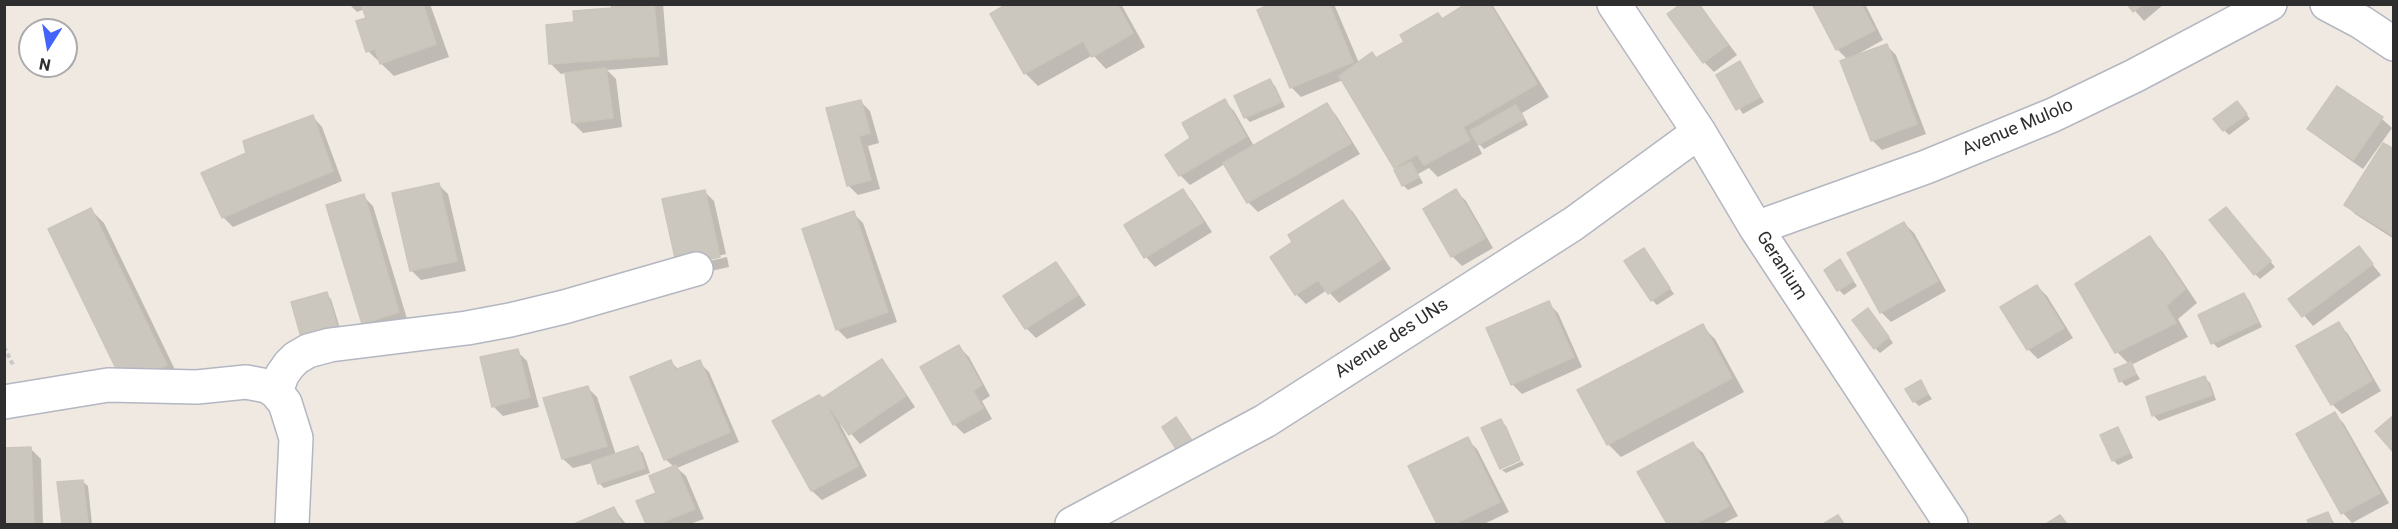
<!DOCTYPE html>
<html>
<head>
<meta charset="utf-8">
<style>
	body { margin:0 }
	#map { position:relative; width:2398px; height:529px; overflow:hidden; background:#efe9e1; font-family:Roboto,sans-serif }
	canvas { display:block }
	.frame { position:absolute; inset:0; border:6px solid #2e2e2e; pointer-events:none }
	.north { position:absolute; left:18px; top:18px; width:60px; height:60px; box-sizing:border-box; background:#fff; border:2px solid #ababab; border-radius:50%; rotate:191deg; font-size:16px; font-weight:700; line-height:24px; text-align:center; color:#2e2e2e }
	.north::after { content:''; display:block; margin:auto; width:21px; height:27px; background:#4264fb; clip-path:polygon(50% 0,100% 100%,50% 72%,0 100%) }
</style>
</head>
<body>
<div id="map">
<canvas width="2398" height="529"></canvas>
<div class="frame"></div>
<div class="north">N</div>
</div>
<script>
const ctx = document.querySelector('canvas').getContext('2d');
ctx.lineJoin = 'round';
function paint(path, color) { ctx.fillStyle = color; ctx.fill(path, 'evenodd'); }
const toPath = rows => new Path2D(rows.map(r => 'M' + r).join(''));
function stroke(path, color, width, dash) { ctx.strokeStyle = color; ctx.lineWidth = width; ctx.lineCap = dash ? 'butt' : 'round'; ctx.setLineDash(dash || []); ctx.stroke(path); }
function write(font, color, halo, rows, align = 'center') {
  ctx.font = font + ' Roboto,sans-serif'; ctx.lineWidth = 4.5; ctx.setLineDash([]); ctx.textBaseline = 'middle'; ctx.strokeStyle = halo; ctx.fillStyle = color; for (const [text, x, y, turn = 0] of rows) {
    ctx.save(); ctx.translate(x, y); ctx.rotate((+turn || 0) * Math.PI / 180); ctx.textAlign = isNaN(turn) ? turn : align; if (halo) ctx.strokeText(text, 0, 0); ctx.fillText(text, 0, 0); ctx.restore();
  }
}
const shadow = toPath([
	[349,4,430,4,449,57,394,76,368,51,368,19,365,9,357,12],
	[613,4,663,4,668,65,607,70,616,79,622,127,583,133,573,123,566,73,561,74,551,64,576,24,613,9],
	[1010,4,1121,4,1145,47,1106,69,1093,55,1038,86,1025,73],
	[1275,4,1334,4,1359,63,1377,59,1406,42,1438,14,1443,20,1469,4,1492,4,1549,97,1522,113,1528,125,1484,149,1476,141,1482,154,1438,177,1429,168,1418,174,1423,183,1408,190,1403,185,1398,170,1343,80,1301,97,1291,87],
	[1699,4,1737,55,1714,72,1704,62],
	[1814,4,1865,4,1883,40,1856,55,1856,56,1886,45,1896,55,1926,134,1882,150,1872,140,1848,60,1837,49],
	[2129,4,2164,4,2144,21],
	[1739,63,1764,102,1743,114,1718,76],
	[1270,81,1275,86,1285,107,1250,122,1245,117],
	[2338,88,2382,119,2392,128,2363,169,2319,138,2309,129],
	[860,101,870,111,879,143,868,146,880,189,858,195,848,185],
	[1224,101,1234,111,1254,146,1326,105,1336,115,1360,154,1258,212,1248,202,1225,164,1190,185,1180,175],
	[2242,108,2250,119,2229,135,2224,130],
	[313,117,322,127,342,181,233,227,223,217,248,154],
	[2394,151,2394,239,2355,214,2346,205],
	[439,185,448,194,466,271,421,280,411,270],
	[704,191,714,201,726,254,684,264,684,267,727,257,729,267,689,276,679,266,663,201],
	[1183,191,1192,201,1212,232,1155,267,1146,257,1126,225],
	[1456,191,1466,201,1493,248,1462,266,1452,256,1425,209],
	[363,196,373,206,408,322,374,333,364,323],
	[1343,202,1353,212,1391,269,1339,303,1327,290,1306,304,1296,294,1272,258,1295,242],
	[91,210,104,223,179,378,139,398],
	[853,213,863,223,897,322,847,339,837,329],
	[2231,214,2275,267,2260,279,2255,274],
	[1904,223,1914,233,1946,291,1891,322,1881,312],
	[2149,238,2162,251,2197,303,2178,319,2188,337,2131,365,2140,379,2126,386,2121,381,2129,364,2117,352],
	[2359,248,2381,275,2313,326,2290,299],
	[1644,250,1674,294,1657,305,1652,300],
	[1839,261,1857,286,1844,295,1839,290],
	[1056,264,1065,274,1086,305,1036,338,1026,328],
	[2037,286,2047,296,2073,338,2038,359,2028,349],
	[326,294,331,299,343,338,310,348],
	[2244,295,2249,300,2262,327,2218,348,2213,343],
	[1548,303,1558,313,1582,367,1522,394,1512,384],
	[1873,315,1893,343,1880,353,1875,348],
	[2339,324,2348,334,2381,391,2342,414,2332,404],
	[1702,326,1715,339,1744,392,1621,457,1608,444],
	[959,347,969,357,990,396,982,401,992,419,964,434,954,424],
	[517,351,527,361,539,407,503,416,493,406],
	[881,361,891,371,915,407,860,444,842,423,840,424,867,476,822,500,812,491,774,421,823,399],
	[671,362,679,370,699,362,709,372,739,442,677,468,686,476,704,519,690,524,647,524,638,502,658,493,674,467,665,459],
	[2205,378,2210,383,2216,400,2159,421,2154,416,2148,398],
	[1920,382,1932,399,1919,406,1914,401],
	[587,387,597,397,616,455,638,448,643,453,650,473,604,488,599,483,592,463,573,468,563,459],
	[2335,414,2344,424,2389,503,2352,523,2343,513,2298,434],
	[1501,421,1506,426,1520,458,1501,467],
	[2117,429,2122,434,2133,458,2118,465,2113,460],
	[1467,439,1477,449,1509,512,1484,524,1439,524,1410,466],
	[1693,444,1703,453,1738,516,1722,524,1669,524,1639,473],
	[31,449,41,459,43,524,4,524,4,450],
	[1522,461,1524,465,1506,473,1502,470],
	[82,481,88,486,92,524,64,524,59,484],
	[614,509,626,524,578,524],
	[2327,513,2335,524,2310,524,2309,521]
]);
const building = toPath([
	[361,4,423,4,436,44,380,64,375,49,366,52,356,21,366,18,361,4],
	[611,4,654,4,659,56,549,64,546,25,574,22,573,11,612,8,611,4],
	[1007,4,1117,4,1133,33,1092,57,1083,41,1024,74,990,14,1007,4],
	[1271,4,1329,4,1353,62,1290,88,1257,10,1271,4],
	[1466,4,1490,4,1537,84,1463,127,1470,140,1424,165,1417,154,1394,168,1339,76,1372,52,1376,58,1404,42,1400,35,1438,13,1442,19,1466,4],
	[1681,4,1699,4,1728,45,1703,63,1667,14,1681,4],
	[1812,4,1861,4,1875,30,1836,50,1812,4],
	[2127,4,2143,4,2133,12,2127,4],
	[1887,44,1917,124,1871,141,1840,61,1887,44],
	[1740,61,1760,97,1736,110,1716,75,1740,61],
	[606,68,613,118,572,123,565,73,606,68],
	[1270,79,1281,102,1244,118,1234,96,1270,79],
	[2337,86,2383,117,2353,160,2307,129,2337,86],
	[1225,99,1246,137,1179,176,1165,155,1190,138,1182,123,1225,99],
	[861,100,870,133,859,136,871,180,847,186,826,108,861,100],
	[2237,101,2247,114,2223,131,2213,119,2237,101],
	[1327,103,1351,143,1247,203,1223,163,1327,103],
	[1516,105,1524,119,1478,145,1470,131,1516,105],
	[313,115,333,171,267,198,246,153,243,141,313,115],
	[2383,143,2394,149,2394,236,2344,205,2383,143],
	[246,153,267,198,222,218,201,173,246,153],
	[1411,162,1419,177,1402,186,1394,170,1411,162],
	[439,183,457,261,410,271,392,193,439,183],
	[1183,189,1203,222,1144,258,1124,225,1183,189],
	[1456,189,1485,238,1451,257,1423,209,1456,189],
	[705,190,720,257,677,267,662,199,705,190],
	[364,194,399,312,362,324,326,205,364,194],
	[1343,200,1382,259,1328,294,1318,280,1295,295,1270,257,1292,242,1288,235,1343,200],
	[2226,207,2271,261,2254,275,2209,220,2226,207],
	[91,208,167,365,124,385,48,229,91,208],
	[854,211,888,312,836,330,802,229,854,211],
	[1904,222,1938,281,1880,313,1847,253,1904,222],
	[2150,236,2185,289,2166,306,2176,323,2115,353,2075,284,2150,236],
	[2359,246,2373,264,2302,317,2288,299,2359,246],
	[1644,248,1670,288,1651,301,1624,261,1644,248],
	[1840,259,1853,281,1837,291,1824,270,1840,259],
	[1056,262,1078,295,1025,329,1003,296,1056,262],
	[2037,285,2064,328,2027,350,2000,307,2037,285],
	[327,292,339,333,303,344,291,302,327,292],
	[2244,293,2258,322,2211,344,2198,315,2244,293],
	[1549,301,1574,357,1511,385,1486,328,1549,301],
	[1868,308,1889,337,1874,349,1852,320,1868,308],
	[2339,322,2372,380,2331,405,2296,346,2339,322],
	[1703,324,1732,378,1607,445,1577,390,1703,324],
	[959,345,982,385,973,391,983,408,953,425,920,367,959,345],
	[518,349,530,397,492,407,480,357,518,349],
	[882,359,906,396,849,435,823,398,882,359],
	[671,360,675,370,700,360,730,432,664,460,630,377,671,360],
	[2131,362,2136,374,2119,382,2114,369,2131,362],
	[2205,376,2212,395,2152,416,2146,397,2205,376],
	[1921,380,1928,394,1913,402,1905,389,1921,380],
	[588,386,607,446,562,459,543,398,588,386],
	[819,395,823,398,858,466,811,491,772,421,819,395],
	[2335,412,2380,493,2341,514,2296,434,2335,412],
	[2394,415,2394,453,2375,431,2394,415],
	[1176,417,1193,442,1178,452,1162,427,1176,417],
	[1501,419,1520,460,1500,469,1481,428,1501,419],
	[2118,427,2129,453,2112,461,2100,435,2118,427],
	[1468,437,1500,502,1454,524,1437,524,1408,466,1468,437],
	[1693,442,1729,506,1695,524,1667,524,1637,472,1693,442],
	[638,446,645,468,598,484,591,462,638,446],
	[31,447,34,524,4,524,4,448,31,447],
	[676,465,695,509,658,524,646,524,636,501,656,493,649,476,676,465],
	[83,480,88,524,62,524,57,482,83,480],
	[614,507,622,524,574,524,614,507],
	[2328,512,2333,524,2309,524,2307,520,2328,512],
	[1838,515,1844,524,1823,524,1838,515],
	[2060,515,2067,524,2046,524,2060,515]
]);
const path = toPath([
	[4,347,13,365]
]);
const minor = toPath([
	[1614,4,1699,132,1756,228,1951,524],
	[2327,4,2361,22,2394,44],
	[1756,228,1926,167,2053,115,2134,76,2270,4],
	[276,392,282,375,289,365,296,358,308,351,330,345,467,328,510,320,564,307,696,269],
	[4,402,108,385,197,387,246,382,267,386,276,392,285,403,296,438,292,524],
	[1072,524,1265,421,1573,224,1699,132]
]);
const streetNames = [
	["Avenue Mulolo",2018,128,-23],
	["Geranium",1781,266,57],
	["Avenue des UNs",1392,339,-33]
];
paint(shadow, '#0003');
paint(building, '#cbc7bf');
stroke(building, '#cbc5ba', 1.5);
stroke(minor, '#b4b7c1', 36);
stroke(path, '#c9c9c9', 4, [4.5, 3]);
stroke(minor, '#fff', 33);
write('18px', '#2e2e2e', '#fff', streetNames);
</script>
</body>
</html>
